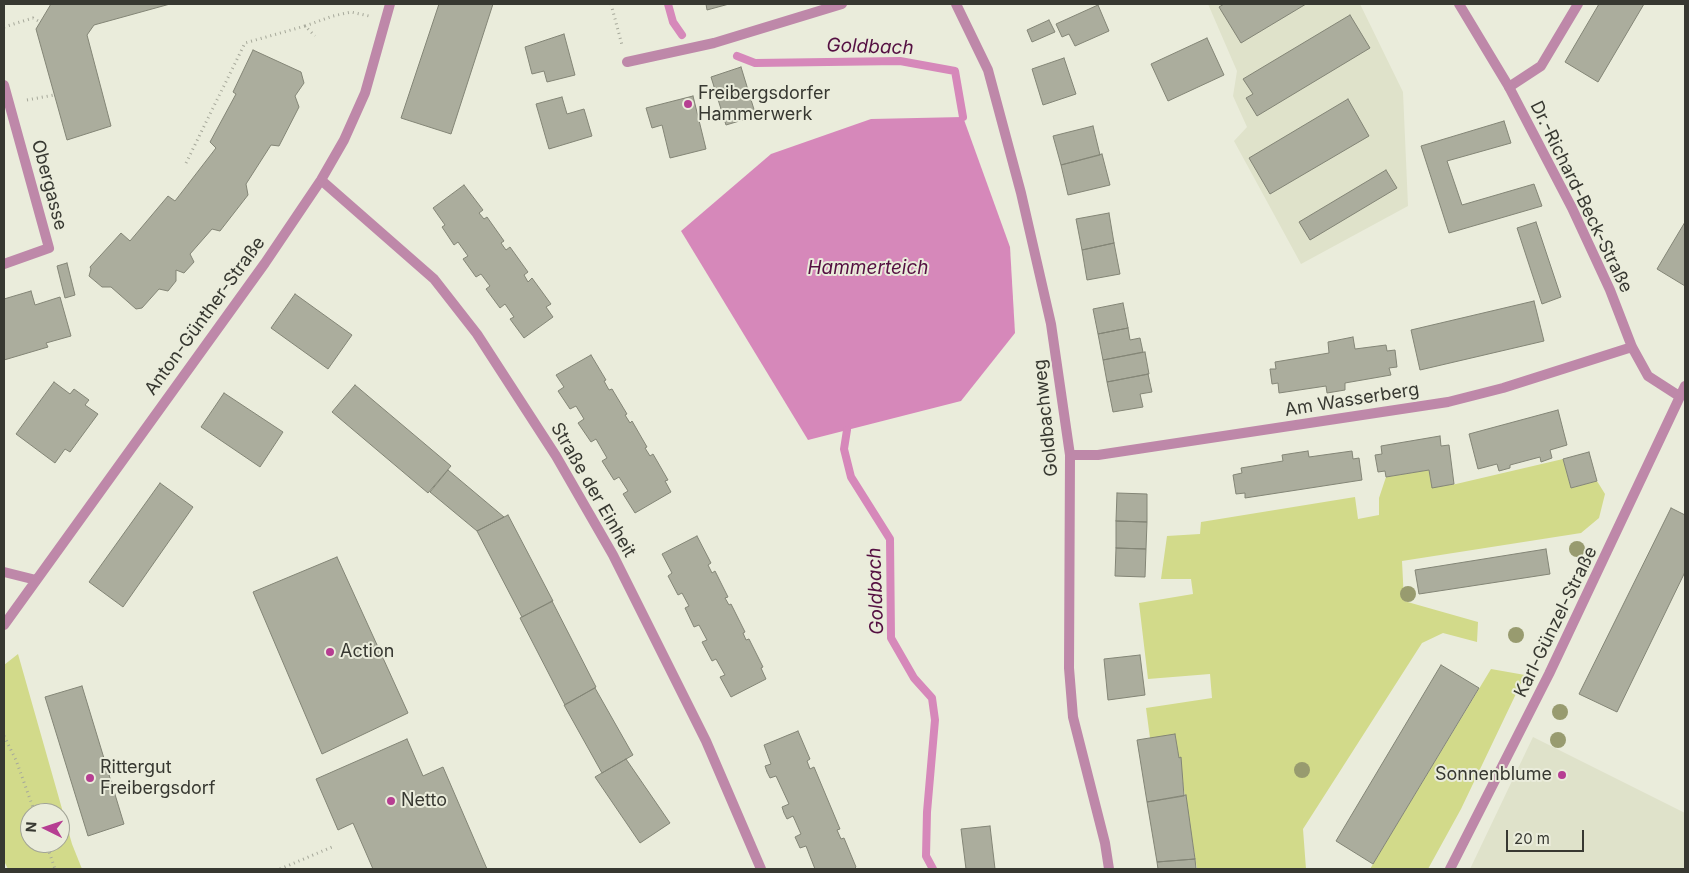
<!DOCTYPE html>
<html>
<head>
<meta charset="utf-8">
<style>
	body { margin:0 }
	#map { position:relative; width:1689px; height:873px; overflow:hidden; background:#eaecdb; font-family:Inter,sans-serif }
	canvas { display:block }
	.frame { position:absolute; inset:0; border:5px solid #373831; pointer-events:none }
	.north { position:absolute; left:20px; top:803px; width:50px; height:50px; box-sizing:border-box; background:#eaecdb; border:1px solid #a2a497; border-radius:50%; rotate:274deg; font-size:14px; font-weight:700; line-height:20px; text-align:center; color:#373831 }
	.north::after { content:''; display:block; margin:auto; width:18px; height:22px; background:#b63e92; clip-path:polygon(50% 0,100% 100%,50% 72%,0 100%) }
	.scale { position:absolute; left:1506px; top:830px; width:78px; height:22px; box-sizing:border-box; border:2px solid #373831; border-top:0; padding-left:6px; font-size:15px; line-height:18px; white-space:nowrap; color:#373831; -webkit-text-stroke:4px #eaecdb; paint-order:stroke }
</style>
</head>
<body>
<div id="map">
<canvas width="1689" height="873"></canvas>
<div class="frame"></div>
<div class="north">N</div>
<div class="scale">20 m</div>
</div>
<script>
const ctx = document.querySelector('canvas').getContext('2d');
ctx.lineJoin = 'round';
function paint(path, color) { ctx.fillStyle = color; ctx.fill(path, 'evenodd'); }
const toPath = rows => new Path2D(rows.map(r => 'M' + r).join(''));
function stroke(path, color, width, dash) { ctx.strokeStyle = color; ctx.lineWidth = width; ctx.lineCap = dash ? 'butt' : 'round'; ctx.setLineDash(dash || []); ctx.stroke(path); }
function write(font, color, halo, rows, align = 'center') {
  ctx.font = font + ' Inter,sans-serif'; ctx.lineWidth = 4; ctx.setLineDash([]); ctx.textBaseline = 'middle'; ctx.strokeStyle = halo; ctx.fillStyle = color; for (const [text, x, y, turn = 0] of rows) {
    ctx.save(); ctx.translate(x, y); ctx.rotate((+turn || 0) * Math.PI / 180); ctx.textAlign = isNaN(turn) ? turn : align; if (halo) ctx.strokeText(text, 0, 0); ctx.fillText(text, 0, 0); ctx.restore();
  }
}
const built = toPath([
	[1208,4,1360,4,1403,92,1408,206,1301,264,1234,141,1247,127,1233,96,1237,71],
	[1533,737,1685,813,1685,869,1470,869]
]);
const green = toPath([
	[1563,459,1571,488,1597,481,1605,494,1599,518,1581,533,1402,561,1404,601,1478,622,1477,642,1443,633,1422,643,1303,829,1306,869,1197,869,1175,735,1150,738,1146,708,1212,698,1210,674,1148,679,1139,603,1193,594,1191,579,1161,579,1167,536,1200,534,1201,522,1355,497,1358,519,1379,515,1379,498,1386,477,1429,470,1432,487,1456,484],
	[18,654,72,844,82,869,8,869,4,861,4,665],
	[30,813,60,813,60,843,30,843],
	[1491,669,1525,675,1461,809,1428,869,1370,869]
]);
const water = toPath([
	[963,117,1010,247,1015,333,961,401,808,440,681,231,771,154,871,119]
]);
const stream = toPath([
	[668,4,673,22,682,35],
	[737,56,755,63,900,61,955,71,963,117],
	[847,430,844,449,851,477,890,539,891,638,914,678,932,698,935,720,927,812,926,856,933,869]
]);
const building = toPath([
	[51,4,170,4,94,25,87,35,111,126,67,140,36,29,51,4],
	[439,4,493,4,451,134,401,118,439,4],
	[706,4,729,4,707,10,706,4],
	[1224,4,1306,4,1241,43,1219,7,1224,4],
	[1599,4,1644,4,1598,82,1565,62,1599,4],
	[1098,5,1109,31,1075,46,1069,34,1062,37,1056,24,1098,5],
	[1350,15,1370,48,1257,116,1246,98,1253,94,1243,79,1350,15],
	[1049,20,1055,32,1032,42,1027,30,1049,20],
	[564,34,575,75,547,82,544,71,532,74,525,47,564,34],
	[1207,38,1224,75,1168,101,1151,64,1207,38],
	[253,50,301,72,304,83,295,96,299,107,279,146,271,145,246,184,248,195,220,231,212,229,190,254,194,262,184,273,176,270,176,281,168,291,159,289,142,308,136,309,111,287,102,287,89,276,91,269,90,267,121,233,130,241,168,196,175,201,216,148,210,142,236,94,233,92,253,50],
	[1064,58,1076,94,1043,105,1032,69,1064,58],
	[741,67,756,116,726,125,711,77,741,67],
	[693,96,706,149,670,158,662,125,652,128,646,108,693,96],
	[562,97,567,114,584,109,592,136,549,149,536,104,562,97],
	[1348,99,1369,136,1270,194,1249,158,1348,99],
	[1504,121,1511,143,1447,161,1462,205,1534,184,1542,206,1449,233,1421,146,1504,121],
	[1093,126,1100,155,1061,165,1053,136,1093,126],
	[1102,154,1110,185,1068,195,1061,165,1102,154],
	[1386,170,1397,188,1310,240,1299,222,1386,170],
	[464,185,483,210,479,213,484,219,487,217,504,241,501,243,506,250,510,247,528,272,524,275,528,282,532,278,551,304,546,307,553,317,524,338,510,319,514,317,505,304,500,308,486,289,490,286,481,274,476,277,463,259,468,256,458,242,454,245,442,227,445,225,433,208,464,185],
	[1109,213,1114,243,1082,250,1076,219,1109,213],
	[1536,222,1561,297,1542,304,1517,228,1536,222],
	[1685,222,1685,286,1657,269,1685,222],
	[1114,243,1120,274,1087,280,1082,250,1114,243],
	[67,263,75,295,65,298,57,266,67,263],
	[31,291,35,305,60,297,71,336,46,343,48,347,4,360,4,299,31,291],
	[295,294,352,335,328,369,271,328,295,294],
	[1534,301,1544,341,1420,370,1411,330,1534,301],
	[1123,303,1128,328,1098,334,1093,309,1123,303],
	[1128,328,1130,340,1140,338,1143,352,1103,360,1098,334,1128,328],
	[1353,337,1355,349,1386,345,1387,351,1395,350,1397,367,1389,368,1391,375,1345,383,1345,390,1327,393,1326,386,1279,393,1278,383,1272,384,1270,369,1276,369,1275,362,1329,353,1328,342,1353,337],
	[1145,352,1149,374,1107,382,1103,360,1145,352],
	[591,355,606,380,604,381,609,390,612,389,627,414,625,415,630,423,632,421,647,447,645,448,650,456,653,454,668,480,665,481,671,492,635,513,623,494,628,491,619,477,614,480,602,461,607,458,596,439,591,442,578,423,584,419,576,406,570,409,558,391,564,387,556,375,591,355],
	[1148,374,1152,392,1140,394,1143,407,1113,412,1107,382,1148,374],
	[54,382,70,394,74,389,89,400,85,405,98,414,70,452,65,449,55,463,16,434,54,382],
	[355,385,451,466,428,493,332,412,355,385],
	[224,393,283,432,260,467,201,427,224,393],
	[1558,410,1567,445,1550,450,1552,458,1541,462,1540,457,1510,465,1510,468,1499,471,1497,464,1478,469,1469,434,1558,410],
	[1440,436,1441,446,1449,445,1454,484,1432,488,1429,470,1386,477,1385,471,1378,472,1375,455,1382,454,1381,446,1440,436],
	[1308,451,1309,457,1352,451,1353,459,1359,458,1362,480,1245,498,1245,493,1236,494,1233,475,1242,473,1241,468,1283,461,1282,455,1308,451],
	[1589,452,1597,481,1571,488,1563,459,1589,452],
	[448,470,504,517,477,531,430,492,448,470],
	[160,483,193,507,123,607,89,582,160,483],
	[1117,493,1147,494,1147,522,1116,521,1117,493],
	[1671,508,1685,515,1685,572,1617,712,1579,694,1671,508],
	[508,515,553,601,522,617,477,531,508,515],
	[1116,521,1147,522,1146,549,1116,548,1116,521],
	[697,536,711,563,708,565,712,573,715,571,728,597,725,598,729,605,731,604,745,632,743,633,746,640,749,639,763,667,761,668,766,679,731,697,720,677,725,675,716,659,712,661,702,642,707,640,699,625,694,627,685,608,689,606,682,593,678,595,668,576,672,573,662,554,697,536],
	[1116,548,1146,549,1145,577,1115,576,1116,548],
	[1546,549,1550,574,1419,594,1415,570,1546,549],
	[337,557,408,713,322,754,253,592,337,557],
	[552,601,596,687,565,705,520,618,552,601],
	[1140,655,1145,695,1108,700,1104,659,1140,655],
	[1441,665,1479,688,1373,864,1336,841,1441,665],
	[82,686,124,824,88,836,45,697,82,686],
	[595,688,633,755,602,773,564,705,595,688],
	[798,731,810,759,807,761,810,769,814,767,840,829,837,830,841,839,844,838,856,867,854,869,815,869,806,846,800,848,795,837,801,834,793,816,787,819,784,813,782,807,789,804,776,776,770,778,767,772,765,766,771,764,764,745,798,731],
	[1175,734,1179,758,1181,757,1184,796,1147,802,1137,740,1175,734],
	[407,739,423,776,443,767,487,869,373,869,353,823,338,830,316,779,407,739],
	[626,759,670,823,640,843,595,777,626,759],
	[1186,795,1195,859,1157,862,1147,802,1186,795],
	[990,826,995,869,966,869,961,829,990,826],
	[1195,859,1196,869,1158,869,1157,862,1195,859]
]);
const path = toPath([
	[611,4,622,45],
	[305,26,333,16,351,12,369,16],
	[4,27,33,18,40,22],
	[27,100,54,95],
	[186,163,245,43,305,26,315,36],
	[4,736,16,760,35,813],
	[46,843,55,869],
	[280,869,332,847]
]);
const service = toPath([
	[627,62,714,43,842,4],
	[4,85,49,248,4,264],
	[1509,87,1541,66,1578,4]
]);
const minor = toPath([
	[956,4,988,70,1021,193,1051,324,1070,455,1069,668,1073,717,1105,843,1109,869],
	[1459,4,1509,87,1572,208,1610,290,1632,347,1648,376,1679,396],
	[321,180,434,279,477,334,556,456,613,555,706,741,761,869],
	[1070,455,1098,455,1448,402,1503,388,1632,347],
	[4,572,36,580],
	[4,625,265,263,321,180,344,140,365,93,390,4],
	[1450,869,1549,674,1685,386]
]);
const trees = [
	[1577,549],
	[1408,594],
	[1516,635],
	[1560,712],
	[1558,740],
	[1302,770]
];
const markers = [
	[688,104,5,"#b63e92"],
	[330,652,5,"#b63e92"],
	[1562,775,5,"#b63e92"],
	[90,778,5,"#b63e92"],
	[391,801,5,"#b63e92"]
];
const poiNames = [
	["Freibergsdorfer",698,94],
	["Hammerwerk",698,115],
	["Action",340,652],
	["Rittergut",100,768],
	["Freibergsdorf",100,789],
	["Sonnenblume",1552,775,"right"],
	["Netto",401,801]
];
const streetNames = [
	["Obergasse",49,185,75],
	["Dr.-Richard-Beck-Straße",1581,197,64],
	["Anton-Günther-Straße",205,316,-54],
	["Am Wasserberg",1352,400,-9],
	["Goldbachweg",1046,418,-96],
	["Straße der Einheit",593,490,60],
	["Karl-Günzel-Straße",1556,622,-64]
];
const waterNames = [
	["Goldbach",870,47,2],
	["Hammerteich",868,268],
	["Goldbach",876,591,-92]
];
paint(built, '#dfe2ca');
paint(green, '#d2da8a');
paint(water, '#d688ba');
stroke(stream, '#d688ba', 8);
paint(building, '#abad9d');
stroke(building, '#838576', 1);
stroke(path, '#a6a89a', 3, [1, 4]);
stroke(service, '#be88a9', 10);
stroke(minor, '#be88a9', 10);
ctx.fillStyle = '#989b6f';
for (const [x, y] of trees) { ctx.beginPath(); ctx.arc(x, y, 8, 0, 2 * Math.PI); ctx.fill(); }
for (const [x, y, r, color] of markers) { const dot = new Path2D(); dot.arc(x, y, r, 0, 2 * Math.PI); ctx.fillStyle = color; ctx.fill(dot); stroke(dot, '#eaecdb', 2); }
write('18px', '#373831', '#eaecdb', poiNames, 'left');
write('18px', '#373831', '#eaecdb', streetNames);
write('italic 19px', '#551042', '#eaecdb', waterNames);
</script>
</body>
</html>
